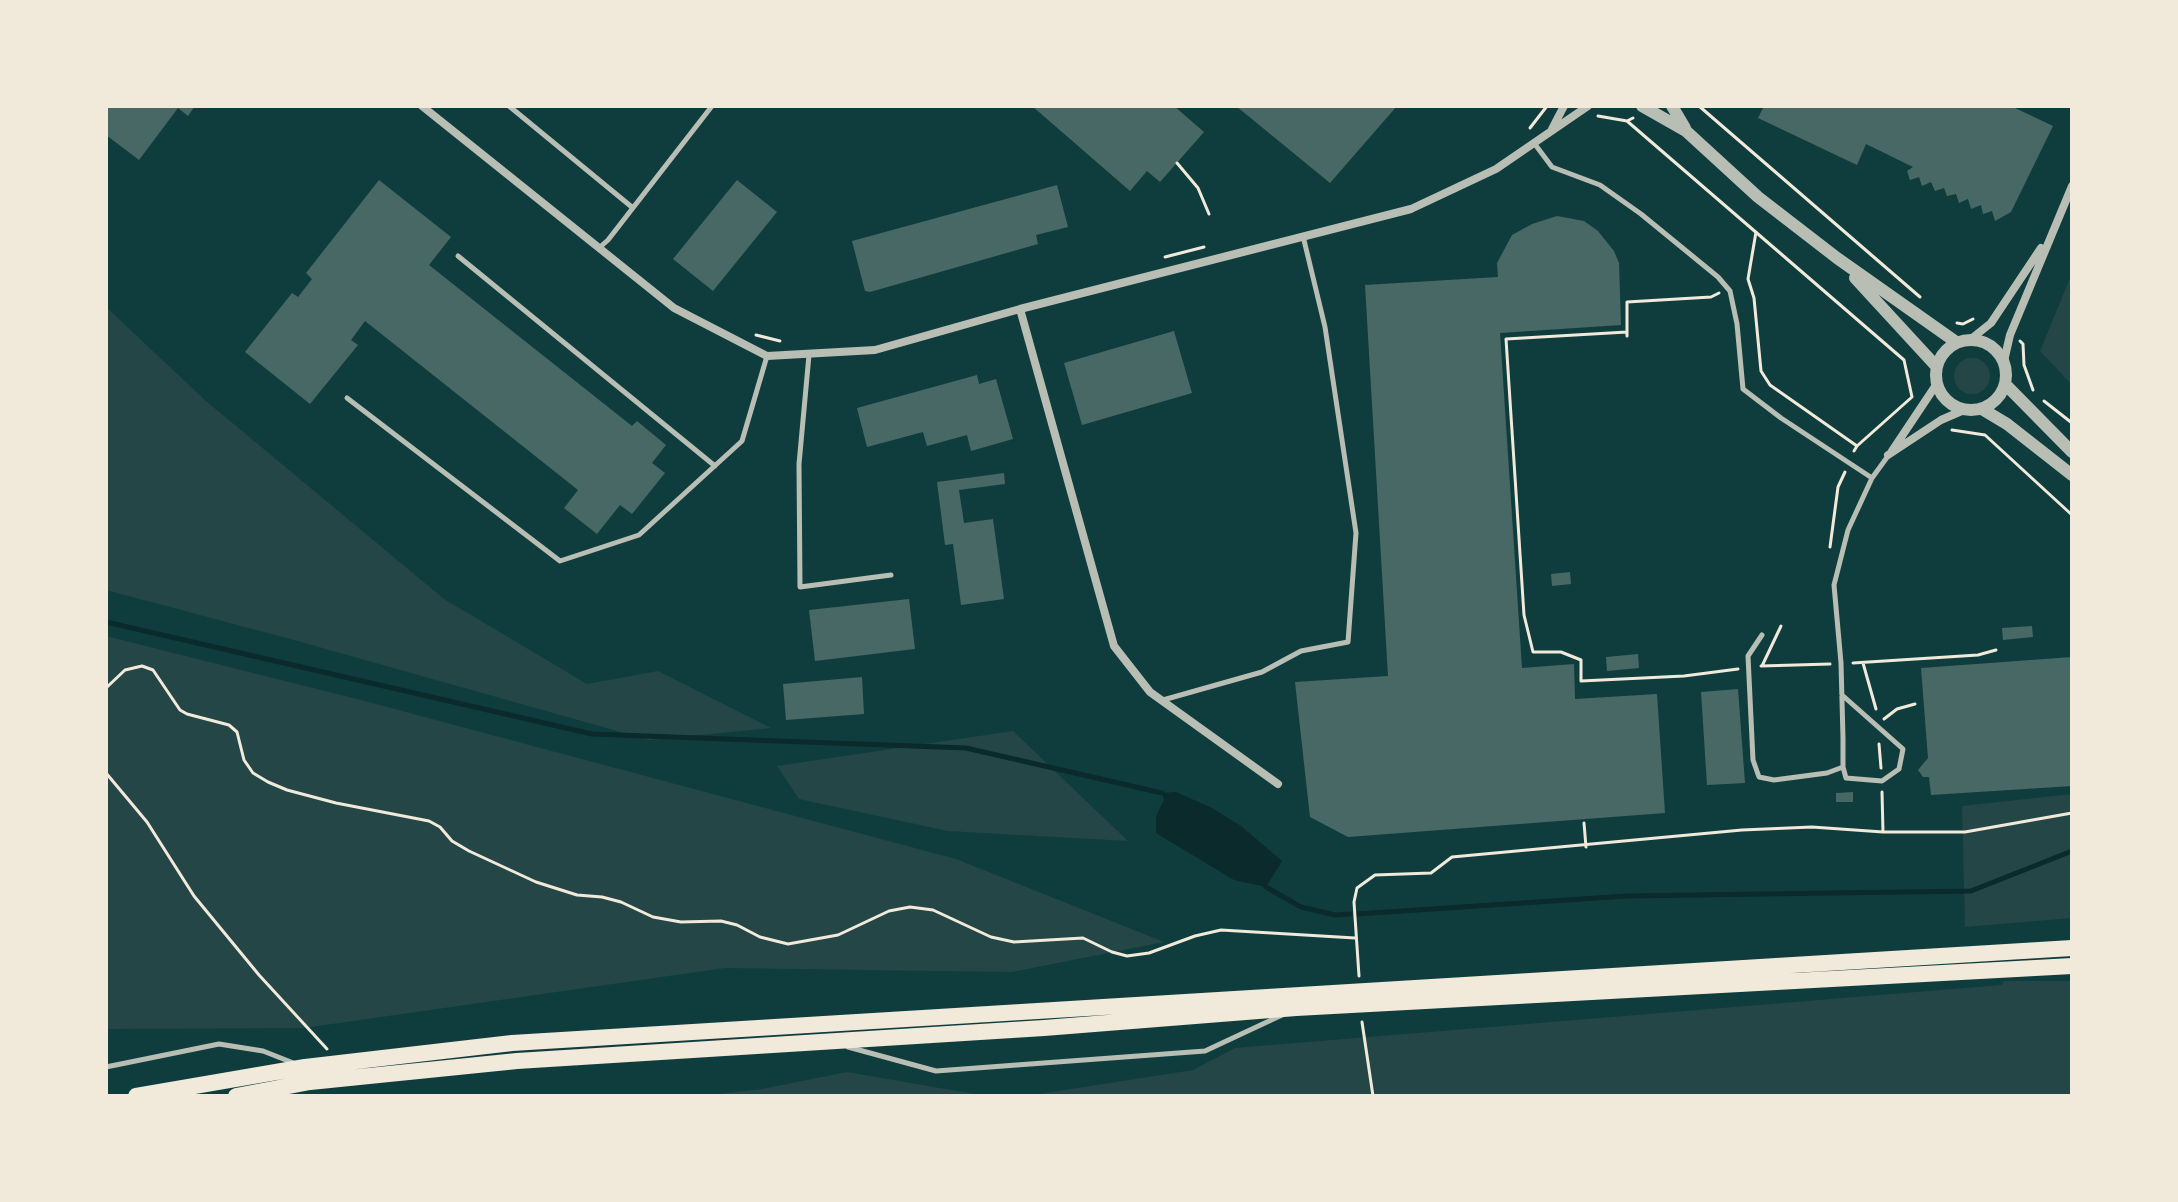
<!DOCTYPE html>
<html>
<head>
<meta charset="utf-8">
<style>
	body { margin:0 }
	#map { position:relative; width:2178px; height:1202px; overflow:hidden; background:#0f3d3e; font-family:"Fira Sans Condensed",sans-serif }
	canvas { display:block }
	.frame { position:absolute; inset:0; border:108px solid #f1e9da; pointer-events:none }
</style>
</head>
<body>
<div id="map">
<canvas width="2178" height="1202"></canvas>
<div class="frame"></div>
</div>
<script>
const ctx = document.querySelector('canvas').getContext('2d');
ctx.lineJoin = 'round';
function paint(path, color) { ctx.fillStyle = color; ctx.fill(path, 'evenodd'); }
const toPath = rows => new Path2D(rows.map(r => 'M' + r).join(''));
function stroke(path, color, width, dash) { ctx.strokeStyle = color; ctx.lineWidth = width; ctx.lineCap = dash ? 'butt' : 'round'; ctx.setLineDash(dash || []); ctx.stroke(path); }
const green = toPath([
	[2072,273,2072,385,2040,351],
	[106,307,206,401,444,599,587,684,658,671,771,728,649,740,294,640,106,590],
	'1954 376a18 18 0 1 1 36 0a18 18 0 1 1-36 0Z',
	[106,636,361,700,956,859,1164,942,1012,972,725,968,304,1028,106,1029],
	[1013,731,1128,841,948,831,799,799,777,766],
	[2072,794,2072,918,1965,927,1962,806],
	[2004,981,2072,981,2072,1096,1026,1096,1193,1070,1235,1048,2002,985],
	[847,1072,986,1096,701,1096,762,1089]
]);
const water = toPath([
	[1176,792,1212,808,1241,826,1282,861,1266,887,1234,880,1156,833,1156,816,1164,800,1162,793]
]);
const stream = toPath([
	[106,622,592,734,966,748,1162,793],
	[1266,887,1301,907,1335,915,1350,914],
	[1357,914,1627,896,1971,891,2072,851]
]);
const building = toPath([
	[106,106,195,106,188,116,178,108,139,160,106,135],
	[1032,106,1174,106,1204,132,1160,182,1147,171,1130,191],
	[1236,106,1397,106,1330,183],
	[1764,106,2011,106,2053,126,2011,212,1995,221,1992,211,1983,214,1981,205,1971,209,1968,199,1959,203,1956,194,1947,196,1944,188,1935,191,1931,182,1922,186,1919,177,1910,180,1907,171,1913,167,1866,144,1857,165,1758,118],
	[379,180,451,237,429,265,632,426,637,421,666,445,652,463,665,473,632,514,620,505,597,534,564,508,578,490,365,321,351,340,358,345,310,404,245,352,292,293,298,297,312,279,306,273],
	[737,180,777,212,713,291,673,259],
	[1057,185,1068,227,1036,235,1038,244,870,292,865,291,852,241],
	[1557,216,1584,221,1598,231,1614,251,1619,263,1621,325,1500,333,1522,668,1574,664,1575,699,1657,694,1665,813,1348,837,1310,817,1295,682,1388,676,1365,285,1498,277,1497,263,1512,235,1532,224],
	[1174,331,1192,393,1082,425,1064,363],
	[977,375,979,384,996,379,1013,439,971,451,967,435,927,446,923,432,867,447,857,408],
	[1004,473,1005,484,959,490,964,523,993,519,1004,599,961,605,953,544,945,545,937,482],
	[1570,572,1571,584,1552,586,1551,574],
	[909,599,915,649,815,661,809,610],
	[2032,626,2033,637,2003,640,2002,628],
	[1638,654,1639,668,1607,671,1606,657],
	[2072,657,2072,786,1931,795,1929,777,1923,777,1918,770,1928,758,1921,668],
	[862,677,864,714,786,720,783,684],
	[1738,689,1745,783,1707,785,1701,692],
	[1853,792,1853,802,1836,802,1836,793]
]);
const path = toPath([
	[1699,106,1920,297],
	[1598,116,1627,121,1633,118],
	[1627,121,1904,360],
	[1530,128,1547,106],
	[1177,163,1198,188,1209,214],
	[1756,232,1748,279,1754,298,1761,371,1770,385,1857,446],
	[1165,257,1204,247],
	[1957,323,1963,324,1973,319],
	[1627,332,1506,339,1524,615,1533,652,1561,652,1581,660,1581,681,1684,676,1738,669],
	[756,335,780,341],
	[1627,336,1627,302,1711,297,1719,293],
	[2020,341,2023,344,2024,365,2033,390],
	[2044,401,2072,423],
	[1952,430,1985,435,2072,515],
	[1854,451,1857,446,1912,397,1904,360],
	[1830,547,1838,487,1845,472],
	[1853,663,1978,655,1996,650],
	[1863,663,1876,709],
	[1761,666,1830,664],
	[1762,666,1781,626],
	[106,688,125,670,142,666,153,670,180,710,187,714,229,725,237,732,244,760,253,773,268,782,287,790,336,803,429,821,440,827,452,841,469,851,536,882,577,895,602,897,621,902,653,917,681,922,721,921,737,925,760,937,788,944,838,935,889,911,910,907,933,910,991,937,1014,942,1083,938,1112,952,1127,956,1149,953,1195,936,1221,930,1355,938],
	[1884,719,1897,709,1915,704],
	[1879,744,1881,768],
	[106,773,147,822,194,896,259,975,327,1049],
	[1882,792,1883,832],
	[1584,823,1586,847],
	[1359,976,1354,902,1357,888,1375,875,1431,873,1452,857,1742,830,1812,827,1883,832,1965,832,2072,813],
	[1362,1022,1373,1096]
]);
const service = toPath([
	[509,106,633,208],
	[1534,143,1552,167,1600,185,1641,214,1718,277,1730,291,1737,324,1743,389,1781,418,1872,478],
	[599,248,608,240,712,106],
	[458,256,715,466],
	[809,355,799,464,800,587,891,575],
	[347,398,560,561,639,535,742,441,767,356],
	[1762,635,1748,656,1753,760,1759,777,1774,780,1827,773,1843,767],
	[1842,695,1903,749,1899,769,1882,781,1846,778,1843,767,1843,738,1841,663,1834,585,1848,530,1872,478,1888,456],
	[1163,700,1262,672,1301,651,1348,642,1356,533,1325,327,1303,236],
	[848,1047,936,1071,1205,1051,1282,1015],
	[106,1067,219,1044,263,1051,296,1064]
]);
const minor = toPath([
	[422,106,674,308,767,356,875,350,1020,309,1411,209,1496,169,1588,106],
	[1552,129,1564,106],
	[1020,309,1114,646,1150,692,1278,784],
	[1971,339,1991,323,2041,248],
	[2004,361,2010,335,2072,186],
	[1892,451,1936,385],
	[1888,455,1941,420,1964,410]
]);
const tertiary = toPath([
	[1642,106,1686,131,1758,197,1837,258,1956,342],
	[1672,106,1685,128],
	[1855,278,1936,366],
	'1936 375a35 35 0 1 1 70 0a35 35 0 1 1-70 0Z',
	[2005,384,2072,452],
	[1982,409,2007,424,2072,475]
]);
const trunk = toPath([
	[136,1096,305,1067,512,1043,2072,948],
	[236,1096,310,1082,517,1061,1044,1028,1296,1008,2072,966]
]);
paint(green, '#244646');
paint(water, '#0a2a2b');
stroke(stream, '#0a2a2b', 5);
paint(building, '#486865');
stroke(path, '#f1e9da', 3);
stroke(service, '#b8beb3', 5);
stroke(minor, '#b8beb3', 8);
stroke(tertiary, '#b8beb3', 12);
stroke(trunk, '#f1e9da', 16);
</script>
</body>
</html>
